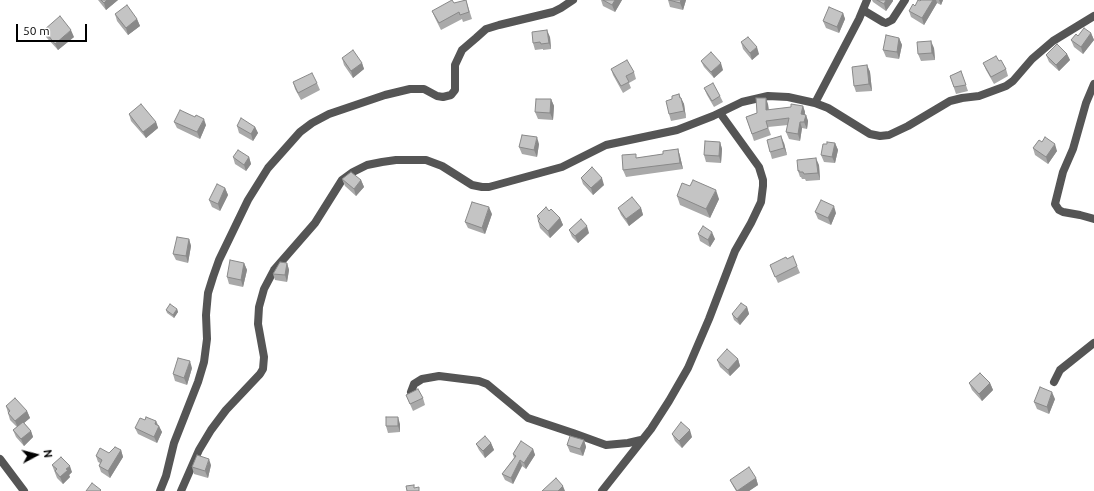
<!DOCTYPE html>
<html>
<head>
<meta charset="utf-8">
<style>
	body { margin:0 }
	#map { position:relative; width:1094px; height:491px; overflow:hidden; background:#fff; font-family:Ubuntu,sans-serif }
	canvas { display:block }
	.north { position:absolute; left:16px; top:435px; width:40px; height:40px; -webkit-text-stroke:3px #fff; paint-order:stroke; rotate:83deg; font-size:11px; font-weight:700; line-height:16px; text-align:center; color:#000 }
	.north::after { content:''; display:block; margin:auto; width:14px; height:18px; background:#000; clip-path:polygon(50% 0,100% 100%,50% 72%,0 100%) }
	.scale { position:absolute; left:16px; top:24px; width:71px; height:18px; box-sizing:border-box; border:2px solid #000; border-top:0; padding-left:5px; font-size:12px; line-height:14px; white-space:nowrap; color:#000; -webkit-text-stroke:3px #fff; paint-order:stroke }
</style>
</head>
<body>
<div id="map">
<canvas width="1094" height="491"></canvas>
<div class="north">N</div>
<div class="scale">50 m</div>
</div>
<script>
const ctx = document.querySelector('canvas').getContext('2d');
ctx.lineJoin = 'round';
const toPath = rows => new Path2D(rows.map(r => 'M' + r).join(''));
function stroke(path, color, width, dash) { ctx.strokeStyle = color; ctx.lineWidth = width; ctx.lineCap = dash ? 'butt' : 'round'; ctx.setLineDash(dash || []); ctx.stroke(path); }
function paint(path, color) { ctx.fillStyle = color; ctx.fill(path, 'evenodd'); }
const minor = toPath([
	[863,10,883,22,886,23,892,20,905,0],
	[1094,84,1086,103,1073,149,1063,172,1055,204,1059,210,1063,212,1080,215,1094,219],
	[815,103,859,19,867,0],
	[1054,382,1060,370,1094,343],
	[411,392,414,384,422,379,439,376,479,381,487,384,528,418,573,433,606,445,628,443,641,440],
	[0,459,24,491],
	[160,491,166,476,174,443,198,382,204,362,207,339,206,315,208,293,213,277,219,260,248,200,268,168,300,132,312,123,329,114,385,95,410,89,424,89,437,96,443,97,451,95,455,90,455,65,462,50,476,38,486,29,499,25,553,12,561,8,573,0],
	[181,491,199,450,211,430,226,410,260,374,263,369,264,357,258,324,259,307,264,289,274,270,315,223,342,180,353,172,367,165,382,162,396,160,426,160,442,166,472,185,482,187,489,187,562,167,606,145,677,130,713,116,742,102,768,96,788,97,815,103,828,108,870,134,880,136,889,135,908,126,950,101,962,98,979,96,1006,86,1013,81,1032,59,1053,41,1094,16],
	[602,491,651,429,669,401,688,368,709,319,735,251,751,223,761,202,763,186,763,180,759,167,720,113]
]);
const wall = toPath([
	[98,0,118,0,106,10],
	[466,0,472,19,463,22,462,19,441,30,435,18,432,11],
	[601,0,622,0,615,12,603,6],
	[668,0,686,0,683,10,670,7],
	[872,0,893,0,893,1,886,11,873,2],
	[921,0,943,0,941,5,937,3,924,25,911,17,909,11,915,6],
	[843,13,845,19,839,33,826,28,823,21],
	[115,14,137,19,140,26,128,35,117,21],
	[44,30,74,37,58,50,46,37],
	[1091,33,1094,40,1083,54,1074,47,1071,40,1078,36],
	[550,37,551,49,543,50,543,49,535,50,533,43],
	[899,38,902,45,899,59,886,57,883,50],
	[741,42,759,54,752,60,743,49],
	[934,48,935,60,921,61,918,54],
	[1067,54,1070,60,1059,71,1049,62,1046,55],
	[342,58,362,63,364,69,353,78,344,65],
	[701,61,723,70,714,78,704,67],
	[999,61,1006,69,1008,76,994,84,986,70,983,63],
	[867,65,870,72,872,91,856,92,854,86],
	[611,69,634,72,636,79,629,83,631,88,623,93,613,75],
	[961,71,968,91,956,94,950,76],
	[293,82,317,83,320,90,301,100,295,89],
	[704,88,720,96,723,102,714,107,707,95],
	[679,94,684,104,686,118,671,121,669,114],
	[551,99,554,106,553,120,538,119,535,112],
	[768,104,769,110,803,106,805,112,805,115,806,115,808,121,807,129,802,128,800,141,789,139,786,132,788,125,768,127,771,135,754,141,746,117,757,113],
	[129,114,156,122,158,128,146,138,131,121],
	[174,122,206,125,200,139,177,128],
	[237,126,255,127,258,133,253,141,239,133],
	[720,142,722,149,721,163,706,162,704,155],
	[1042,142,1057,151,1048,164,1035,155,1033,148],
	[784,143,787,155,772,159,770,152],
	[835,143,838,150,835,163,824,162,821,155,827,144],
	[539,144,537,157,522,154,519,147],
	[678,149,680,156,683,169,626,177,623,170,637,158,663,154],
	[233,157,249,157,251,164,246,171,235,164],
	[819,165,820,180,806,181,805,179,802,179,801,177,800,177,798,171],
	[581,178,604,185,593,195,583,184],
	[342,179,361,180,364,187,356,196,345,186],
	[690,186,719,199,710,218,680,205,677,196],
	[225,188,228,195,220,211,212,207,209,200],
	[618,208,641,208,643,215,629,226,621,215],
	[549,211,560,218,563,225,550,238,540,228,538,221,537,216],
	[815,212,836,213,831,225,818,219],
	[492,214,485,234,468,228,465,222],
	[569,230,589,233,578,243,572,237],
	[698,234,715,239,710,247,700,241],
	[189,239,191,246,188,263,176,260,173,254],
	[787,259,797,266,800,273,778,283,770,265],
	[244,263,247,270,243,287,229,284,227,277],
	[287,263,289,270,287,282,275,280,273,274],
	[747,307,749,314,740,325,734,320,732,314],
	[177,309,178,312,174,318,167,313,166,310],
	[738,359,740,366,730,376,720,367,717,360],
	[192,368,187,385,175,381,173,374],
	[969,383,990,383,993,390,982,401,972,390],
	[406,395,423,398,425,405,413,411],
	[1055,399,1049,414,1037,409,1034,402],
	[6,406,27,411,30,418,24,423,31,431,33,437,24,446,16,437,13,430,17,427,10,420],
	[145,420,156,421,162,432,157,443,138,434,135,428],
	[400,424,400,432,388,433,386,426],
	[672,434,692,437,682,448,675,441],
	[584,440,586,447,583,456,570,452,567,445],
	[491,443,494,450,485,458,479,450,476,444],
	[533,449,535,455,526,469,522,466,513,484,505,480,502,474,514,458,513,454],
	[121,450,123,457,110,478,101,472,99,466,100,463,98,462,96,456],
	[52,465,72,472,69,475,70,477,63,484,57,478],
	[211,465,208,478,194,474,192,467],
	[756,478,758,485,749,491,736,491,733,486,730,480]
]);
const shadedWall = toPath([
	[107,0,118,0,106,10,104,3],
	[615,0,622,0,615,12,612,5],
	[681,0,686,0,683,10,680,3],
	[886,0,893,0,893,1,886,11,884,4],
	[933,0,936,0,937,3,924,25,922,18],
	[939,0,943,0,941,5],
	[843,13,845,19,839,33,837,27],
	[137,19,140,26,128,35,126,28],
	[71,30,74,37,58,50,55,44],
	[547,30,550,37,551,49,549,43],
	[1091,33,1094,40,1083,54,1081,47],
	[899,38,902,45,899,59,897,52],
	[931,41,934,48,935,60,932,53],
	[757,47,759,54,752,60,750,53],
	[1067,54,1070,60,1059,71,1056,65],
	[362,63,364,69,353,78,351,71],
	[721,63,723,70,714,78,711,72],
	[867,65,870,72,872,91,869,84],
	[681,98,684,104,686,118,684,111],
	[766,98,768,104,769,117,766,110],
	[551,99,554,106,553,120,550,113],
	[803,106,805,112,804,121,801,114],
	[806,115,808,121,807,129,804,122],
	[204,119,206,125,200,139,197,132],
	[156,122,158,128,146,138,143,132],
	[800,122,802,128,800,141,798,134],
	[255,127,258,133,253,141,251,134],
	[781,136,784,143,787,155,784,148],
	[537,137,539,144,537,157,534,150],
	[720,142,722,149,721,163,719,156],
	[835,143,838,150,835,163,832,157],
	[1055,144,1057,151,1048,164,1046,157],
	[678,149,680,156,683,169,680,163],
	[249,157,251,164,246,171,244,165],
	[816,158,819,165,820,180,818,173],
	[602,178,604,185,593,195,591,188],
	[361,180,364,187,356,196,354,189],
	[225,188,228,195,220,211,218,204],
	[716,190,719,199,710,218,706,209],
	[834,206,836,213,831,225,828,218],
	[489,207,492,214,485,234,482,228],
	[641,208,643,215,629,226,626,219],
	[560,218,563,225,550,238,548,231],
	[587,226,589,233,578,243,575,236],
	[712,232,715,239,710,247,708,240],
	[189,239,191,246,188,263,186,256],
	[244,263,247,270,243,287,241,280],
	[287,263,289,270,287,282,285,275],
	[747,307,749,314,740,325,737,319],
	[177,309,178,312,174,318,173,315],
	[738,359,740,366,730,376,728,370],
	[190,361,192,368,187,385,184,378],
	[990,383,993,390,982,401,979,394],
	[1052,392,1055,399,1049,414,1047,407],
	[27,411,30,418,18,428,15,421],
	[398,417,400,424,400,432,398,426],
	[156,421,158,428,159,426,162,432,157,443,154,437,155,424],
	[690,430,692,437,682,448,679,441],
	[31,431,33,437,24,446,21,439],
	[584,440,586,447,583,456,580,449],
	[491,443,494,450,485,458,483,451],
	[533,449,535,455,526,469,524,463],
	[121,450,123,457,110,478,108,471],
	[209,459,211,465,208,478,205,471],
	[520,460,522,466,513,484,511,478],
	[70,466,72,472,69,475,70,477,63,484,60,477,66,469],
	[756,478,758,485,749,491,737,491],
	[563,486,565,491,558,491]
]);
const building = toPath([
	[101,0,107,0,104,3,101,0],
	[452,0,454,3,466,0,469,12,460,15,459,12,439,23,432,11,452,0],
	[603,0,615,0,612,5,603,0],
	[669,0,681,0,680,3,669,0],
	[877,0,886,0,884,4,877,0],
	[918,0,920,1,921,0,933,0,922,18,909,11,913,4,915,6,918,0],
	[127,5,137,19,126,28,115,14,127,5],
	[829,7,843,13,837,27,823,21,829,7],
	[60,16,71,30,55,44,44,30,60,16],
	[1084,28,1091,33,1081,47,1071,40,1076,34,1078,36,1084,28],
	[547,30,549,43,541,44,540,42,533,43,532,32,547,30],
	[886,35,899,38,897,52,883,50,886,35],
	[748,37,757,47,750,53,741,42,748,37],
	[931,41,932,53,918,54,917,42,931,41],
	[1057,44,1067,54,1056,65,1046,55,1057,44],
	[353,50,362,63,351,71,342,58,353,50],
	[711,52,721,63,711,72,701,61,711,52],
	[996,56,999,61,1001,60,1006,69,991,77,983,63,996,56],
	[627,60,634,72,626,76,629,82,621,86,611,69,627,60],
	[867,65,869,84,854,86,852,67,867,65],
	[961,71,966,85,954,87,950,76,961,71],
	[312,73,317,83,298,93,293,82,312,73],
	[713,83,720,96,712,101,704,88,713,83],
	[679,94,680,98,681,98,684,111,669,114,666,101,672,99,672,96,679,94],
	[756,98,766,98,766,110,791,107,791,104,803,106,801,114,806,115,804,122,800,122,798,134,786,132,789,118,766,121,768,128,752,134,746,117,757,113,756,98],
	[536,99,551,99,550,113,535,112,536,99],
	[141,104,156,122,143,132,129,114,141,104],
	[180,110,195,117,196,115,204,119,197,132,174,122,180,110],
	[241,118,255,127,251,134,237,126,241,118],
	[522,135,537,137,534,150,519,147,522,135],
	[781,136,784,148,770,152,767,140,781,136],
	[1045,137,1055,144,1046,157,1033,148,1039,140,1042,142,1045,137],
	[705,141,720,142,719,156,704,155,705,141],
	[827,142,835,143,832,157,821,155,823,144,827,144,827,142],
	[678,149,680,163,623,170,622,155,636,154,636,158,663,154,663,151,678,149],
	[238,150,249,157,244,165,233,157,238,150],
	[816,158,818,173,804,174,803,172,799,172,799,170,798,171,797,160,816,158],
	[592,167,602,178,591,188,581,178,592,167],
	[351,172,361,180,354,189,342,179,351,172],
	[693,180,716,190,706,209,677,196,682,183,690,186,693,180],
	[217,184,225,188,218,204,209,200,217,184],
	[632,197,641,208,626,219,618,208,632,197],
	[821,200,834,206,828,218,815,212,821,200],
	[472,202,489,207,482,228,465,222,472,202],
	[546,207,549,211,551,209,560,218,548,231,538,221,540,219,537,216,546,207],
	[581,219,587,226,575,236,569,230,581,219],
	[703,226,712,232,708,240,698,234,703,226],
	[177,237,189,239,186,256,173,254,177,237],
	[793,256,797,266,775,277,770,265,786,257,787,259,793,256],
	[230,260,244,263,241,280,227,277,230,260],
	[280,262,287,263,285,275,273,274,280,262],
	[741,303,747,307,737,319,732,314,741,303],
	[170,304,177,309,173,315,166,310,170,304],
	[727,349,738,359,728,370,717,360,727,349],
	[178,358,190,361,184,378,173,374,178,358],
	[980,373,990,383,979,394,969,383,980,373],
	[1040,387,1052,392,1047,407,1034,402,1040,387],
	[418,389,423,398,410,404,406,395,418,389],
	[15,398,27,411,15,421,8,413,10,411,6,406,15,398],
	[146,417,156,421,155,424,159,426,154,437,135,428,140,418,145,420,146,417],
	[386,417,398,417,398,426,386,426,386,417],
	[23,422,31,431,21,439,13,430,23,422],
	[681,422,690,430,679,441,672,434,681,422],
	[485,436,491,443,483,451,476,444,485,436],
	[570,436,584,440,580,449,567,445,570,436],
	[521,441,533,449,524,463,520,460,511,478,502,474,516,456,513,454,521,441],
	[115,447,121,450,108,471,99,466,102,460,96,456,100,448,109,453,115,447],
	[197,455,209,459,205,471,192,467,197,455],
	[61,457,70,466,66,469,68,470,60,477,55,471,57,469,52,465,61,457],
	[749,467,756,478,737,491,730,480,749,467],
	[556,478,563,486,558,491,542,491,556,478],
	[92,483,101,490,100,491,86,491,92,483],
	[414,485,414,488,419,487,419,491,407,491,406,486,414,485]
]);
stroke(minor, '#555', 8);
paint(wall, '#a9a9a9');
paint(shadedWall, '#898989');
paint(building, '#c4c4c4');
stroke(building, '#898989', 1);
</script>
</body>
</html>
